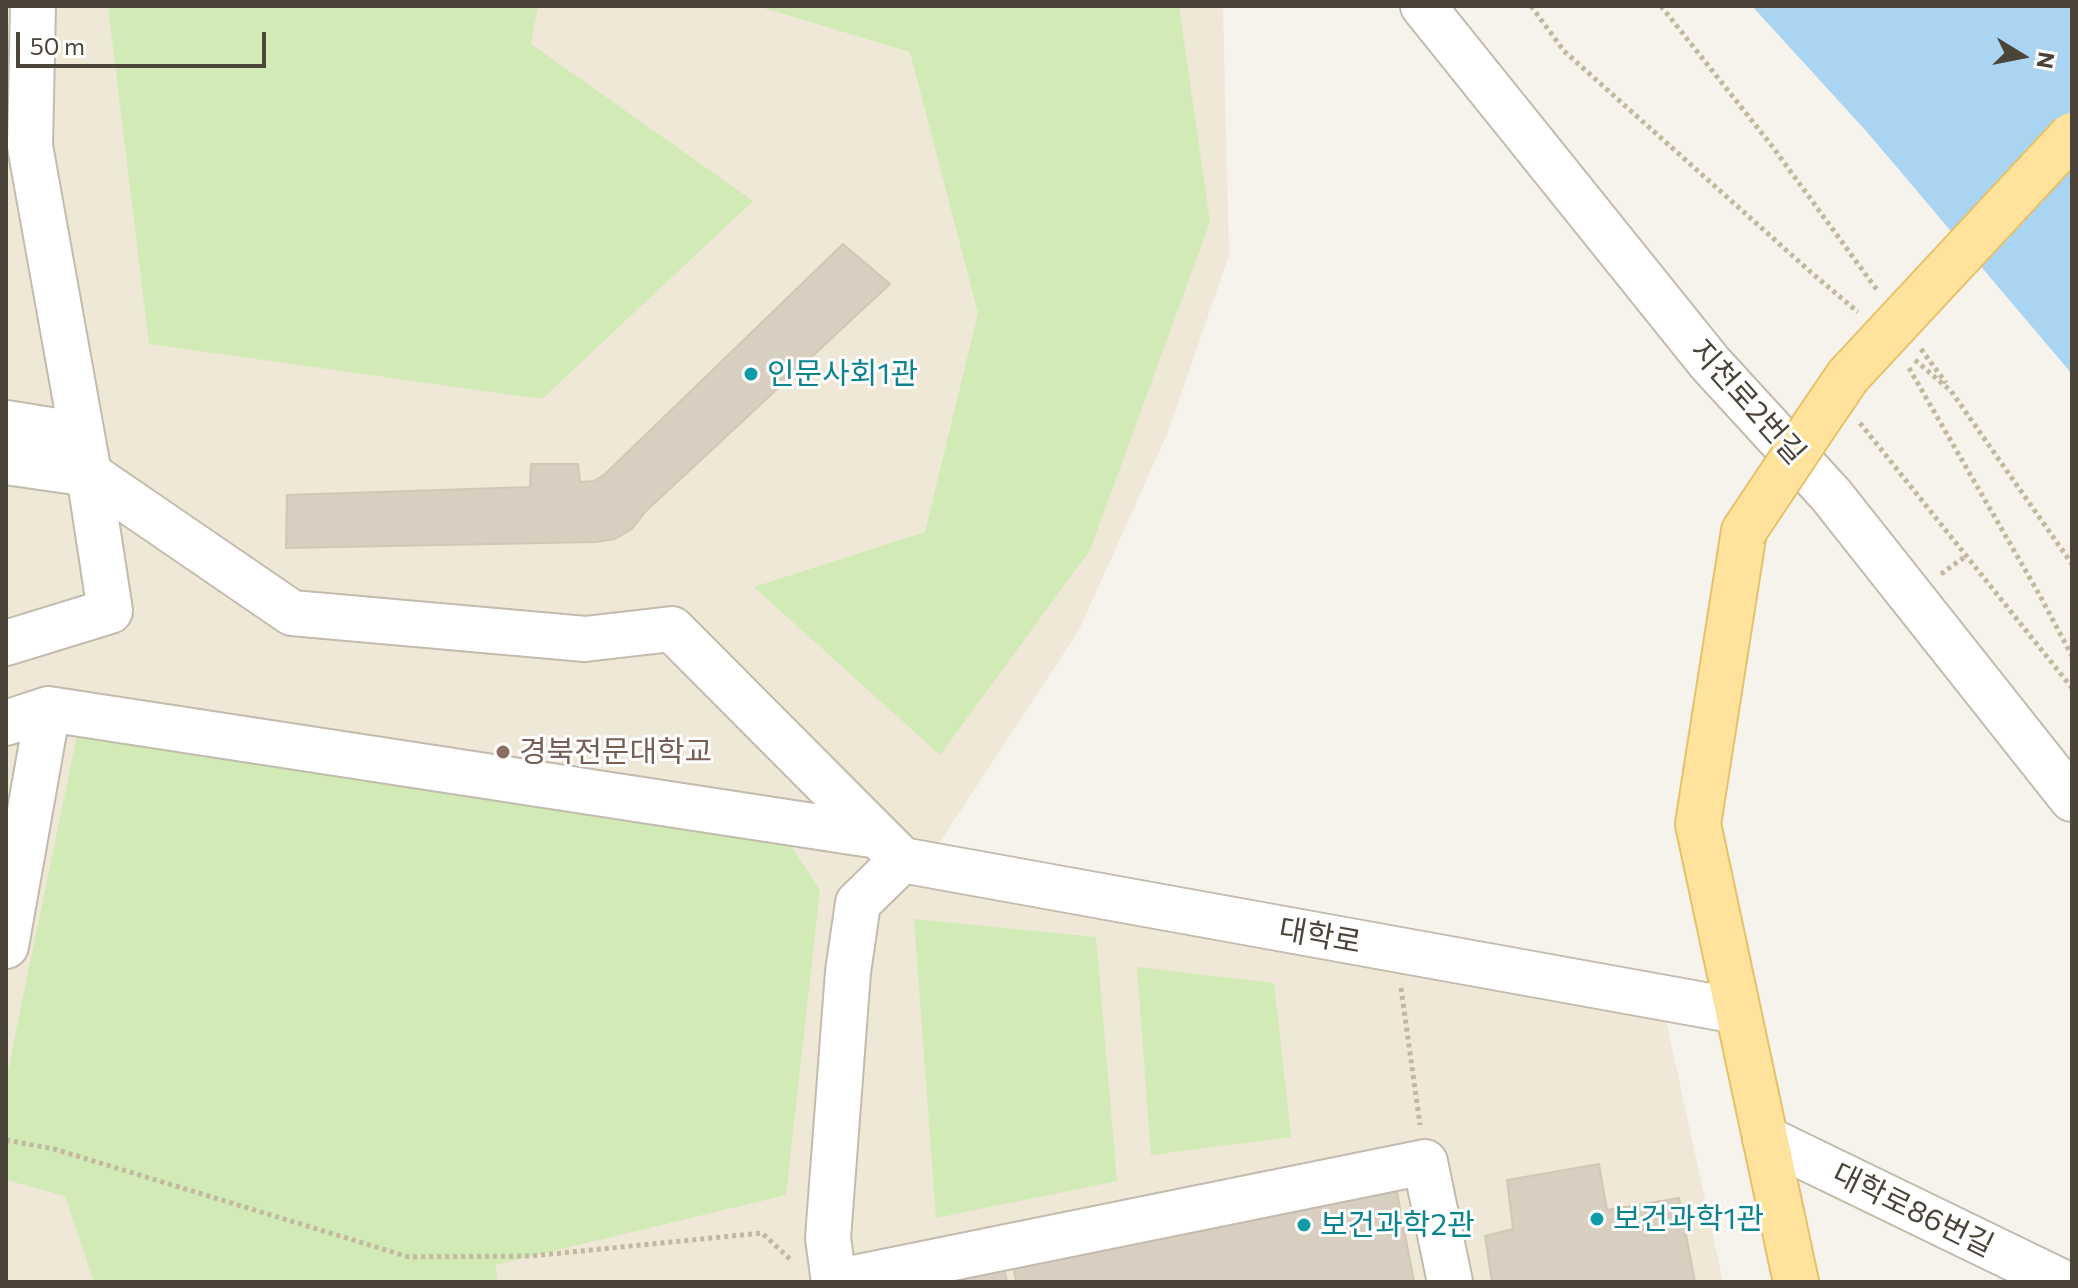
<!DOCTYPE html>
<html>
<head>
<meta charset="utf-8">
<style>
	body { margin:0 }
	#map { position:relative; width:2078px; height:1288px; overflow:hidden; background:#f6f3ec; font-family:Commissioner,sans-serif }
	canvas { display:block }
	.frame { position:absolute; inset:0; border:8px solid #4b4439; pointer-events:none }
	.north { position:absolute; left:1982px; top:16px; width:80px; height:80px; -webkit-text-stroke:6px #fff; paint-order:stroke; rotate:100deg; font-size:22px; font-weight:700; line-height:32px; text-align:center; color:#4b4439 }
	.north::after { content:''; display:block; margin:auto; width:28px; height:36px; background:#4b4439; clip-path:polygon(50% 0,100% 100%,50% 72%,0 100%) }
	.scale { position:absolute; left:16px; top:32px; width:250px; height:36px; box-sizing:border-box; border:4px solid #4b4439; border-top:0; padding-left:10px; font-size:24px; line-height:28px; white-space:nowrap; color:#4b4439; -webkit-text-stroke:6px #fff; paint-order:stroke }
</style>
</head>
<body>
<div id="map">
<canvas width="2078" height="1288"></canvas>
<div class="frame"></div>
<div class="north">N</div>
<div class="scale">50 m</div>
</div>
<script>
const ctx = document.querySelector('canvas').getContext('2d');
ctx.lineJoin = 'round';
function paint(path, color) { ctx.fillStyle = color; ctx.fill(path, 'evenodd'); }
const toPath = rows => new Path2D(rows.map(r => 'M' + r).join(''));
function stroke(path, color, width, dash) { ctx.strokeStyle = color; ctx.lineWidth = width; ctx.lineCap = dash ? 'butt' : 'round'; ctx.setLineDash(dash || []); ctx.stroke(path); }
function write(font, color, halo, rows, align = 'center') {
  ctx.font = font + ' Commissioner,"Noto Sans KR",sans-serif'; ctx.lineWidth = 6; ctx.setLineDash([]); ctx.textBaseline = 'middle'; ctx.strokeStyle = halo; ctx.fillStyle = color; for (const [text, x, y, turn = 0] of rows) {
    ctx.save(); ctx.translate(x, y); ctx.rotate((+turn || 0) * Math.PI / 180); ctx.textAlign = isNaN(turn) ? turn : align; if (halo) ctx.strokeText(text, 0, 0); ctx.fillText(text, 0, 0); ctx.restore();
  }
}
const education = toPath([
	[6,6,1223,6,1229,255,1168,432,1079,630,919,874,1664,1011,1723,1282,6,1282]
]);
const green = toPath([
	[108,6,538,6,531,44,753,201,542,399,149,344],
	[757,6,1179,6,1210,222,1090,550,940,755,754,587,925,532,978,313,910,52],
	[78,730,786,839,820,890,786,1195,495,1265,498,1282,94,1282,65,1196,6,1180,6,1080],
	[914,919,1096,937,1117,1181,936,1218],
	[1137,967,1274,983,1291,1137,1151,1155]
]);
const water = toPath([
	[1752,6,2072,6,2072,374,1867,132]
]);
const building = toPath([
	[843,244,890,284,645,512,632,529,615,539,596,542,286,548,287,495,530,487,531,464,578,464,580,482,594,481,605,474,843,244],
	[1599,1164,1607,1210,1679,1198,1695,1282,1492,1282,1485,1236,1513,1229,1507,1180,1599,1164],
	[1396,1187,1414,1282,1016,1282,1013,1264,1396,1187],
	[1003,1263,1007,1282,909,1282,1003,1263]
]);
const path = toPath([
	[1531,6,1564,51,1814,275,1858,312],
	[1661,6,1772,146,1877,290],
	[1921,349,1946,383],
	[1915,360,1951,391,2072,564],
	[1909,368,2039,594,2072,656],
	[1860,423,2072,688],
	[1941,574,1966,556],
	[1401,988,1420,1125],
	[6,1140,54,1149,409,1257,531,1256,762,1233,792,1261]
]);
const minor = toPath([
	[33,6,30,146,89,474,292,613,585,639,672,629,902,860],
	[1423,6,1710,363,1831,495,2072,799],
	[6,423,82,435],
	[6,462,89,474,110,611,6,643],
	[48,709,878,836],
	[6,723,48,709,6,946],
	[902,860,1737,1011],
	[1765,1138,2062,1282],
	[834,1282,1425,1162,1450,1282],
	[834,1282,828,1238,848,972,858,903,902,860]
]);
const major = toPath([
	[1816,423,1848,376],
	[1744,531,1698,824,1796,1282]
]);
const majorBridge = toPath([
	[1848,376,2072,135],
	[1744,531,1816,423]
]);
const markers = [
	[751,374,8,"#0f9aa8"],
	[503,752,8,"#8d6e63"],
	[1597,1219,8,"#0f9aa8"],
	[1304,1225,8,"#0f9aa8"]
];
const cultureNames = [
	["인문사회1관",767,374],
	["보건과학1관",1613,1219],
	["보건과학2관",1320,1225]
];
const streetNames = [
	["지천로2번길",1748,402,48],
	["대학로",1320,936,10],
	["대학로86번길",1913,1210,26]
];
const educationNames = [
	["경북전문대학교",519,752]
];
paint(education, '#efe8d6');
paint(green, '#d2eab5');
paint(water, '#a9d4f2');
paint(building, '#d8cfc1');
stroke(building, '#d3c7b4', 2);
stroke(minor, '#c2bbae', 48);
stroke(major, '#e6c16a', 48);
stroke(path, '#c4b79f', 5, [4, 4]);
stroke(minor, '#fff', 44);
stroke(major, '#ffe39c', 44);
stroke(majorBridge, '#e6c16a', 48, []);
stroke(majorBridge, '#ffe39c', 44);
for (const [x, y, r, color] of markers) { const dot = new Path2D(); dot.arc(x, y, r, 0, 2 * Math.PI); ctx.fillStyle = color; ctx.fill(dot); stroke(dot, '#fff', 3); }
write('30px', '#0d838f', '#fff', cultureNames, 'left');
write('30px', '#4b4439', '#fff', streetNames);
write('30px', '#785e54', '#fff', educationNames, 'left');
</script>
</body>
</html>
